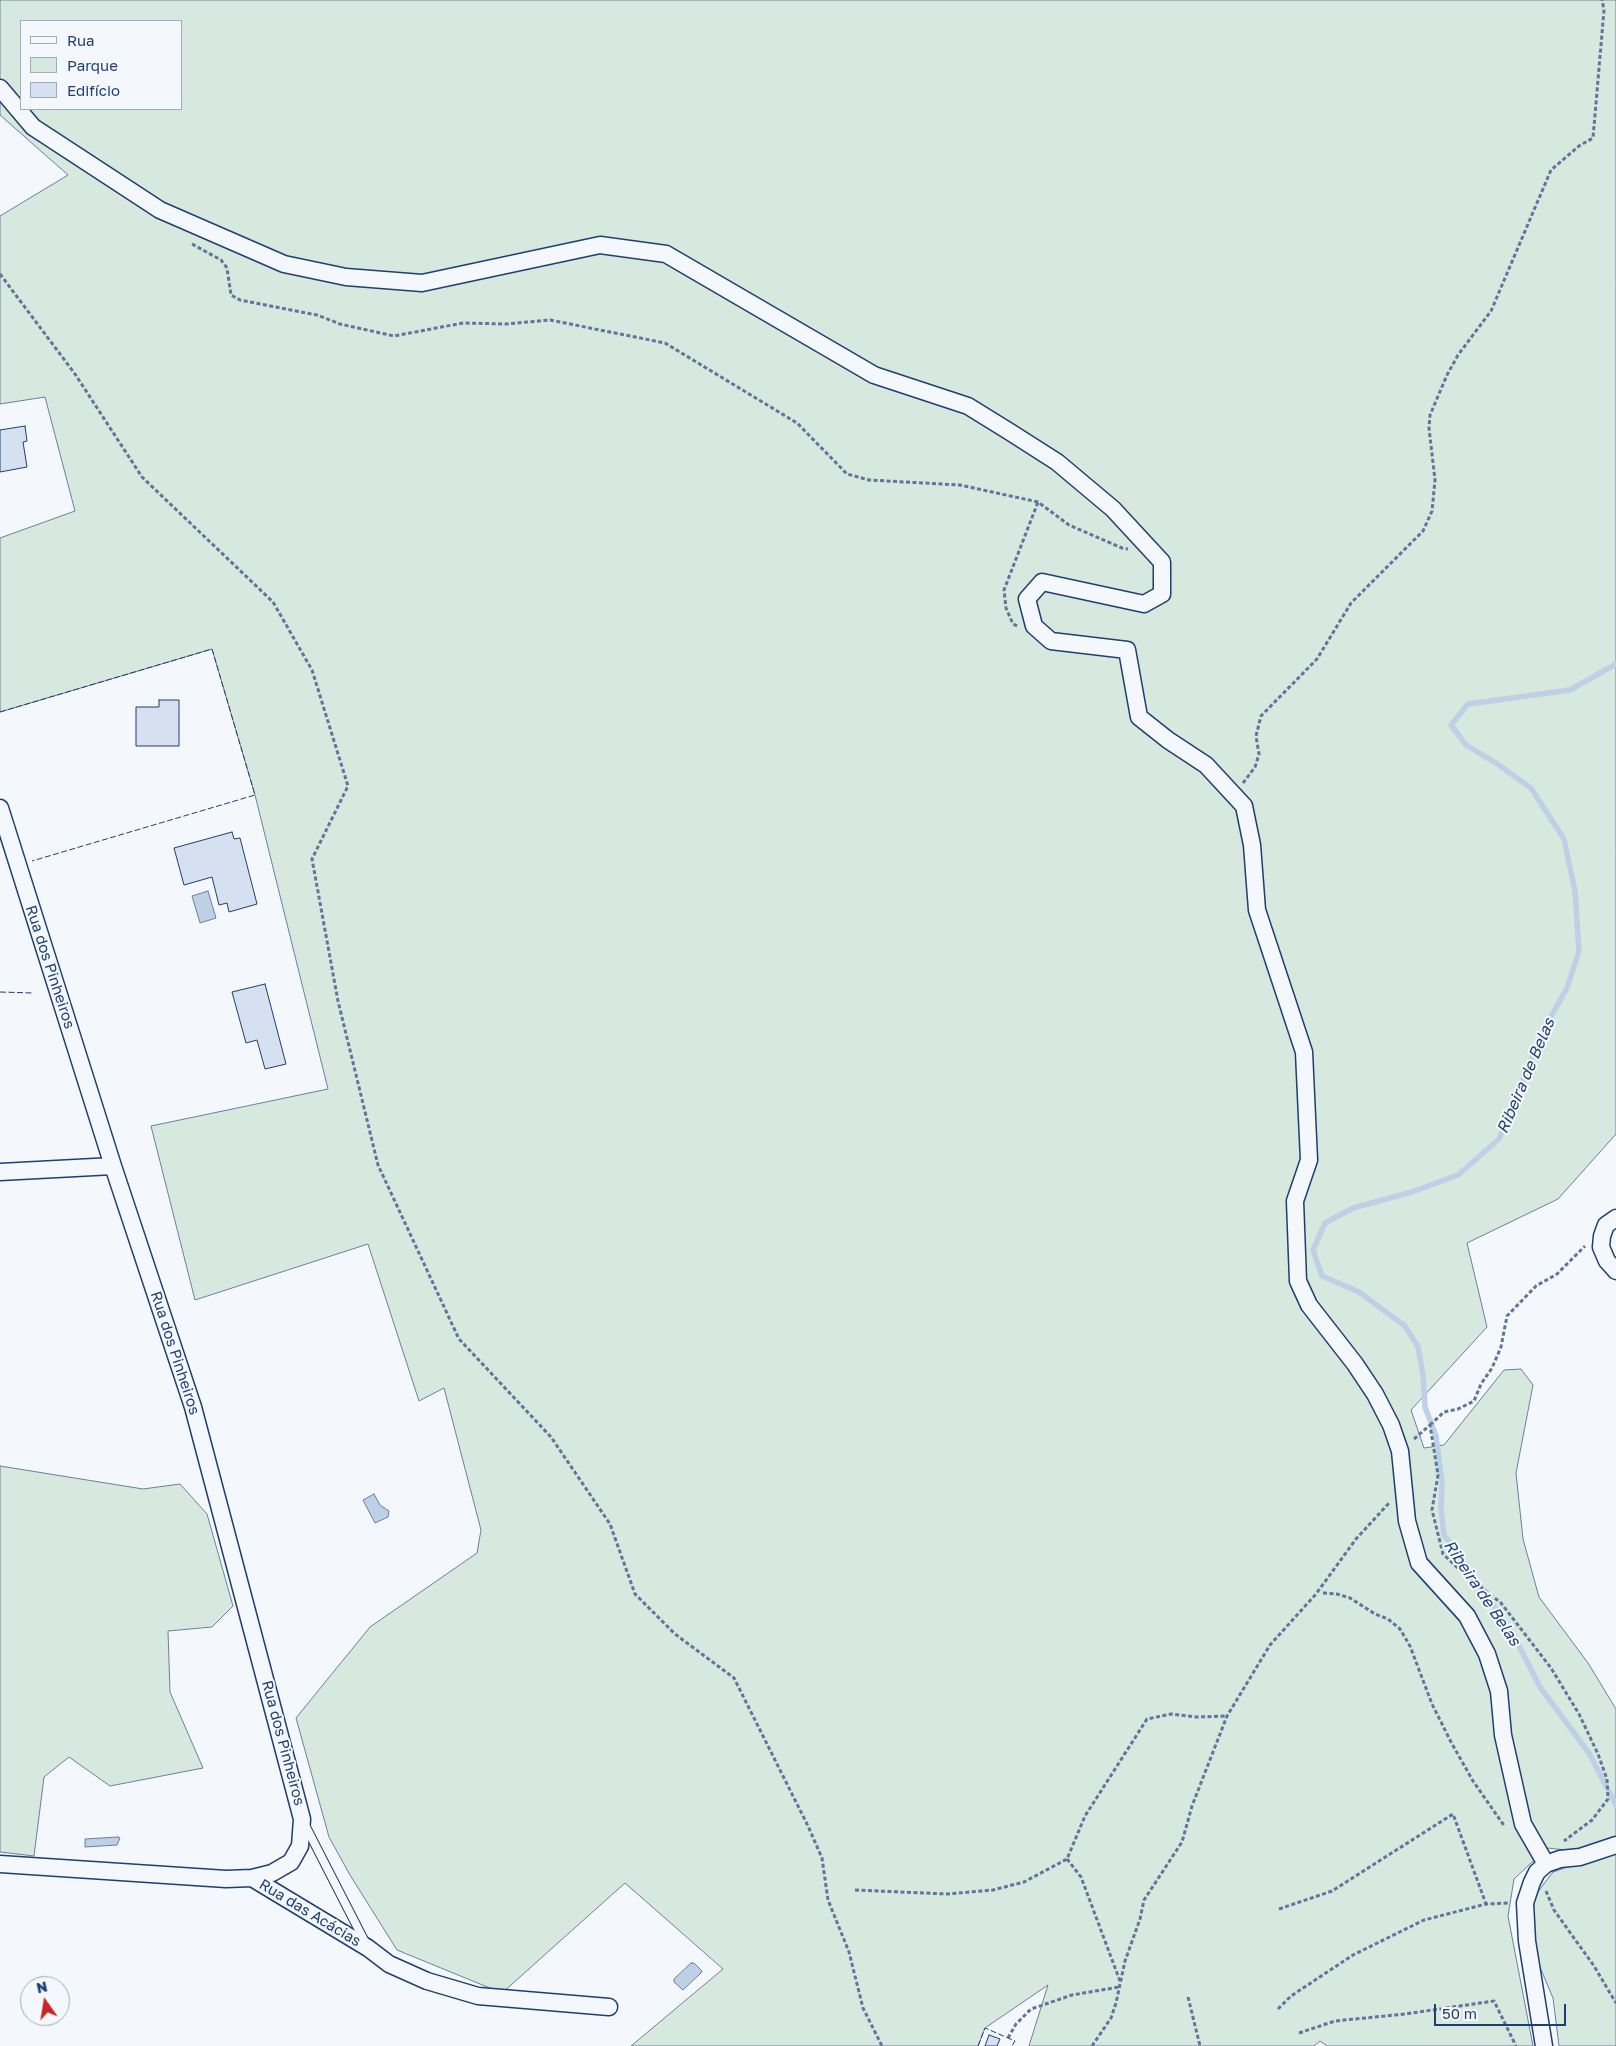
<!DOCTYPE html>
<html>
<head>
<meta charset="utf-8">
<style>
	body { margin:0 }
	#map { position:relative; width:1616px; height:2046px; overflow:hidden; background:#f4f7fb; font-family:"Golos Text",sans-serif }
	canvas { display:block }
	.legend { position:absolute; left:20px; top:20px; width:162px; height:90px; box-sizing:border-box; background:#f4f7fb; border:1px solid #9eadc5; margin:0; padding:6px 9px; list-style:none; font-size:15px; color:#1d3f73 }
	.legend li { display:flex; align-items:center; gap:10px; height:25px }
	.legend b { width:25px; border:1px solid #9eadc5 }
	.north { position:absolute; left:20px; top:1976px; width:50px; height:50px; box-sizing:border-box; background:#f4f7fb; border:1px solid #9eadc5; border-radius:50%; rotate:347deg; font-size:14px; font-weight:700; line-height:20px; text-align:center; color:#1d3f73 }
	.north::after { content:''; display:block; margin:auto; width:18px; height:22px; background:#c62828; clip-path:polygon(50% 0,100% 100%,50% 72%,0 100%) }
	.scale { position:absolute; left:1434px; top:2004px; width:132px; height:22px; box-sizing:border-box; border:2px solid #1d3f73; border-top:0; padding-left:6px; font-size:15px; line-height:18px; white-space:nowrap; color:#1d3f73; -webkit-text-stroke:4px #f4f7fb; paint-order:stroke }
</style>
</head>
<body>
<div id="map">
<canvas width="1616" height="2046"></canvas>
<ul class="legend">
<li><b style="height:6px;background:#f4f7fb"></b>Rua</li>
<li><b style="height:14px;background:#d7e8df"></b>Parque</li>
<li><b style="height:14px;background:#d5e0f0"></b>Edifício</li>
</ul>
<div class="north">N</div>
<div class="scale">50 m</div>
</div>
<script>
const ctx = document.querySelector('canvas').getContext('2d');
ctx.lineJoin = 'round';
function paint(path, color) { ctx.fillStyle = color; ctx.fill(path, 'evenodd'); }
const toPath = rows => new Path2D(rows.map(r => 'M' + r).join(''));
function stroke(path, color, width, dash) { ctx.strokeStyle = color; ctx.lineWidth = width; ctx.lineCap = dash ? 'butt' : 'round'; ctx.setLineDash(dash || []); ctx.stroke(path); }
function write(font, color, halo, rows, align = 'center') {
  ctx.font = font + ' "Golos Text",sans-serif'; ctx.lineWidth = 4; ctx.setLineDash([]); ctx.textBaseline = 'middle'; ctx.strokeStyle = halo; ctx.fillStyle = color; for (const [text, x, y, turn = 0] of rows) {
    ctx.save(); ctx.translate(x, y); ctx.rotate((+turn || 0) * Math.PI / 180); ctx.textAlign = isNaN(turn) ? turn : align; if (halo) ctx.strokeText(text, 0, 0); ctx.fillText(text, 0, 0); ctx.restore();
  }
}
const green = toPath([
	[0,0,1616,0,1616,1134,1558,1199,1467,1243,1487,1327,1411,1410,1424,1448,1444,1445,1504,1370,1521,1369,1533,1385,1516,1473,1523,1539,1539,1597,1588,1663,1616,1709,1616,1838,1595,1847,1567,1850,1547,1848,1514,1879,1508,1916,1533,2046,1327,2046,1320,2041,1314,2046,1029,2046,1048,1985,985,2028,978,2046,631,2046,723,1969,625,1883,502,1993,397,1950,350,1875,329,1837,296,1718,370,1627,477,1553,481,1530,444,1388,419,1401,368,1244,195,1300,151,1126,328,1089,255,795,212,649,0,712,0,538,75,511,45,397,0,404,0,216,68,175,0,115,0,0],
	[21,21,181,21,181,109,21,109,21,21],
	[0,1466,143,1489,180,1484,207,1514,233,1606,212,1627,168,1631,170,1692,203,1768,110,1786,69,1757,44,1777,34,1856,0,1852,0,1466],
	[1616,1850,1616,2046,1559,2046,1553,1998,1537,1960,1531,1935,1533,1898,1553,1872,1616,1850]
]);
const water = toPath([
	[208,891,216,918,200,923,192,896,208,891],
	[374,1494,380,1505,389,1511,388,1517,375,1523,363,1500,374,1494],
	[118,1837,120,1838,117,1845,85,1847,85,1839,118,1837],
	[691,1963,694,1963,702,1971,701,1973,683,1990,674,1982,674,1979,691,1963]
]);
const stream = toPath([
	[1616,664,1570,690,1468,704,1451,725,1466,745,1496,763,1531,788,1564,839,1575,891,1579,951,1567,988,1543,1031,1499,1139,1458,1175,1412,1192,1353,1208,1325,1223,1313,1250,1322,1276,1359,1292,1405,1326,1418,1347,1423,1375,1425,1407,1436,1436,1442,1482,1441,1508,1444,1535,1511,1630,1540,1687,1589,1753,1616,1805]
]);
const building = toPath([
	[25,426,27,441,23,442,27,467,0,472,0,430,25,426],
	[159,700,179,700,179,746,136,746,136,707,159,707,159,700],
	[232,832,234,839,240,838,257,904,229,912,227,903,219,905,212,877,184,885,174,848,232,832],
	[265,984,286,1064,265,1069,257,1040,246,1043,232,992,265,984],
	[989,2035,1000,2039,997,2046,985,2046,989,2035]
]);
const path = toPath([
	[192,244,221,260,227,268,231,295,240,300,317,315,340,324,394,336,463,323,506,324,550,320,665,343,797,423,847,474,869,480,960,485,1038,502,1069,525,1122,548,1128,549],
	[0,274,75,374,142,477,273,602,312,670,348,786,312,859,338,1001,378,1165,459,1339,551,1437,610,1524,635,1594,675,1634,734,1678,808,1826,822,1858,828,1900,849,1952,863,2008,882,2046],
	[1017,626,1013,624,1006,608,1004,590,1038,502],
	[1243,783,1255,767,1259,754,1256,736,1261,716,1317,659,1351,603,1423,531,1432,511,1435,480,1429,428,1430,415,1447,375,1458,355,1491,311,1551,170,1579,146,1593,138,1604,10,1602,0],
	[1430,1425,1444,1412,1458,1409,1474,1401,1481,1384,1492,1368,1501,1347,1507,1316,1536,1286,1557,1274,1585,1246],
	[1414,1439,1430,1425,1438,1475,1432,1510,1443,1554,1464,1574,1501,1603,1551,1668,1579,1714,1598,1754,1607,1779,1608,1799,1592,1820,1564,1841],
	[1323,1593,1337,1594,1350,1598,1375,1614,1388,1619,1400,1629,1410,1646,1432,1704,1451,1742,1473,1781,1505,1827],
	[1067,1859,1081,1877,1120,1981],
	[855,1890,947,1894,993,1890,1024,1882,1067,1859,1085,1816,1147,1719,1171,1714,1196,1717,1227,1716],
	[1546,1891,1554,1910,1594,1966,1616,2003],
	[1279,1909,1332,1891,1453,1814,1486,1904],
	[1188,1997,1200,2046],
	[1278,2009,1291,1996,1353,1955,1424,1920,1486,1904,1510,1903],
	[1299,2033,1335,2021,1405,2014,1494,2001,1516,2046],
	[1008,2038,1016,2024,1031,2009,1072,1995,1119,1987],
	[1092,2046,1111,2018,1116,2003,1125,1961,1140,1919,1144,1900,1182,1842,1192,1806,1227,1716,1270,1645,1316,1594,1356,1539,1389,1503]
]);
const lane = toPath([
	[305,1825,365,1942]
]);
const street = toPath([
	[0,88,33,127,160,210,284,264,346,277,422,283,600,245,666,254,874,375,968,406,1010,432,1057,462,1113,509,1162,562,1162,594,1144,604,1042,582,1027,599,1034,626,1051,641,1127,650,1139,717,1168,740,1206,765,1244,806,1252,845,1257,910,1304,1052,1309,1160,1295,1201,1298,1281,1309,1305,1355,1364,1375,1394,1391,1425,1400,1451,1407,1521,1419,1563,1467,1616,1487,1654,1499,1691,1503,1735,1523,1824,1546,1864],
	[0,808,113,1166,193,1407,302,1819,300,1846,291,1862,272,1873,252,1878],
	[0,1172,113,1166],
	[1616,1218,1606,1225,1602,1236,1601,1247,1607,1261,1616,1271],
	[0,1864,226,1879,252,1878,368,1948,389,1964,427,1981,478,1996,609,2007],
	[1544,2046,1527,1941,1525,1903,1532,1882,1537,1872,1546,1864,1560,1859,1580,1857,1616,1845]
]);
const fence = toPath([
	[0,712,212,649,255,795,32,861],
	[0,992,33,993],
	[978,2046,985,2028,1015,2041,1012,2046]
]);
const streetNames = [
	["Rua dos Pinheiros",50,967,72],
	["Rua dos Pinheiros",175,1353,72],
	["Rua dos Pinheiros",283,1743,75],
	["Rua das Acácias",310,1913,31]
];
const waterNames = [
	["Ribeira de Belas",1526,1076,-67],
	["Ribeira de Belas",1482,1593,56]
];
paint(green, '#d7e8df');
stroke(green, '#687fa3', 1);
paint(water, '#bed0e5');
stroke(water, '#687fa3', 1);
stroke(stream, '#bed0e5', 5.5);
paint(building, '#d5e0f0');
stroke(building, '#1d3f73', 1);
stroke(lane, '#1d3f73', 10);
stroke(street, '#1d3f73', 19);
stroke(path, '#5e769c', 3, [4, 2.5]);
stroke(lane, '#f4f7fb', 8);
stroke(street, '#f4f7fb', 16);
stroke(fence, '#1d3f73', 1, [6, 2.5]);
write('15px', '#1d3f73', '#f4f7fb', streetNames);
write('italic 16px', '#1d3f73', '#f4f7fb', waterNames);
</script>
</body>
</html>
